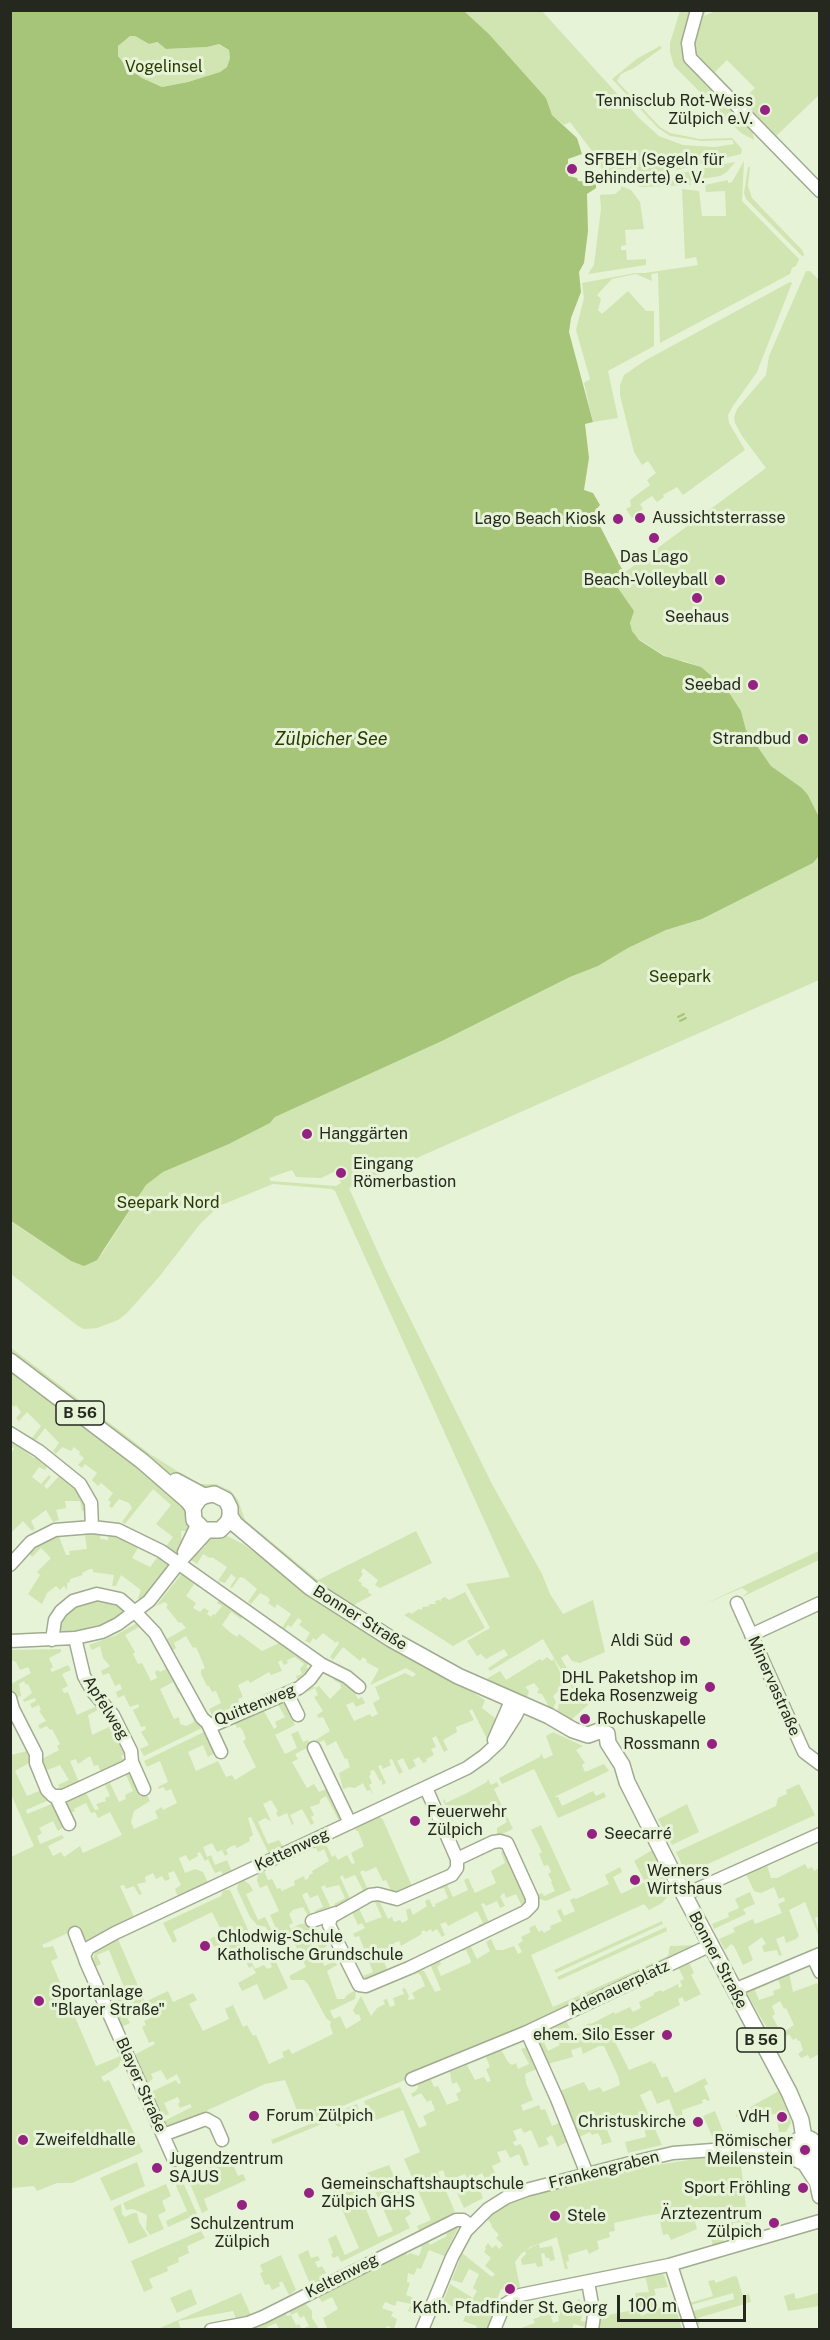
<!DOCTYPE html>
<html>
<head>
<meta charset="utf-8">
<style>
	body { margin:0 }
	#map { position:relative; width:830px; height:2340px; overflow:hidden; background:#e7f3d7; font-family:"Public Sans",sans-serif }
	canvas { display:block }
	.frame { position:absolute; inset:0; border:12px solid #24281e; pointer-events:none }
	.scale { position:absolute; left:617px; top:2295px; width:129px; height:27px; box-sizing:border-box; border:3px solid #24281e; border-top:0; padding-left:8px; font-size:18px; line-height:21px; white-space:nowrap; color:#24281e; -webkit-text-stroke:4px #e7f3d7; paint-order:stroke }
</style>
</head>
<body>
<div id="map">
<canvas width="830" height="2340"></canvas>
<div class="frame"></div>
<div class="scale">100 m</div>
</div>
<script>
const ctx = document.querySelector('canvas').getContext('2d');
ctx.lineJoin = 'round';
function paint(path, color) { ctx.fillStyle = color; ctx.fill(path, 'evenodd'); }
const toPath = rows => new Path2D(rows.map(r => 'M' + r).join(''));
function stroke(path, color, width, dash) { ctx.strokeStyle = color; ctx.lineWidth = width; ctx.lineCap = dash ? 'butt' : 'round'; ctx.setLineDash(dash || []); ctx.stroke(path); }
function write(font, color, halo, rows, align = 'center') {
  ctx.font = font + ' "Public Sans",sans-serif'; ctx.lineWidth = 6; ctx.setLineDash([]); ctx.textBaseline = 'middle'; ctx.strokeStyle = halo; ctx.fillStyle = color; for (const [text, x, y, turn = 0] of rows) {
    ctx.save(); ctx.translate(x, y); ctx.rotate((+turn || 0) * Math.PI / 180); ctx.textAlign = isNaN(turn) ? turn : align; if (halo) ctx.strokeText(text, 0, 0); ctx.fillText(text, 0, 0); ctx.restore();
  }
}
const green = toPath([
	[718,10,819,11,819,95,774,138,736,100,739,96,743,100,755,88,727,60,715,72,733,91,729,95,691,52,701,11,706,11,704,16],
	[464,11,542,11,640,119,659,136,683,145,715,147,734,144,732,140,702,141,670,136,658,128,612,79,638,58,660,46,662,48,634,68,621,74,617,81,660,127,670,133,700,139,732,138,742,149,741,154,672,171,650,172,636,171,632,168,603,171,592,151,570,122,564,125,552,115,546,98,489,34],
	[680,11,693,11,685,45,752,128,754,140,741,133,674,66,670,52,670,43],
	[130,36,135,36,149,44,156,42,166,49,207,47,218,44,229,50,230,58,227,67,220,72,188,82,162,87,142,78,126,67,118,56,118,47,121,42],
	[744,161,742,201,799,259,796,266,792,268,790,274,660,343,658,273,651,274,652,281,636,274,612,279,597,295,601,299,598,310,602,314,628,291,646,311,654,311,654,346,608,371,618,418,593,422,584,383,590,379,576,330,584,298,582,283,635,273,645,273,698,265,696,257,685,259,682,189,699,191,702,216,726,216,725,191,706,192,705,185,728,180,728,183,732,182],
	[735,162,727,172,720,176,690,181,691,185,640,187,629,181,637,177,667,176],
	[748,167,750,167,748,186,752,198,802,250,804,254,803,257,746,199,744,193],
	[621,186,631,190,640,202,644,229,625,230,626,245,621,246,621,250,626,250,627,260,646,259,646,265,588,274,594,265,601,209,600,195,615,194,621,189],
	[806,271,810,271,820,281,819,817,808,795,802,788,771,766,746,730,741,711,726,688,701,667,684,661,670,659,634,636,630,626,631,619,613,581,766,468,742,436,735,423,734,417,737,409,766,375,769,356],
	[790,282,792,283,757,372,733,406,728,415,729,423,745,450,683,495,677,487,663,495,664,497,657,502,652,496,640,504,643,509,632,518,626,509,631,506,630,500,650,485,647,480,656,473,648,461,642,465,634,452,620,395,620,385,624,375,646,360],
	[819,856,819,980,349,1188,385,1268,492,1484,542,1574,550,1594,563,1614,593,1600,605,1652,580,1663,572,1661,567,1654,561,1658,588,1705,572,1719,557,1713,559,1703,562,1700,569,1702,577,1697,543,1639,490,1671,488,1668,508,1655,504,1649,486,1659,481,1654,477,1656,467,1641,490,1628,466,1584,510,1577,335,1191,332,1189,273,1184,219,1206,200,1224,159,1277,127,1313,118,1320,97,1328,84,1329,78,1326,11,1274,10,1221,71,1261,102,1254,146,1185,163,1172,229,1144,270,1123,275,1117,442,1041,570,977,598,966,628,948,666,930,702,919,813,863],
	[292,1170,296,1177,321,1178,336,1171,341,1183,336,1186,271,1181,269,1178],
	[10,1347,150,1454,198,1484,216,1484,231,1491,238,1500,245,1520,318,1580,416,1531,432,1563,380,1588,375,1585,378,1580,363,1568,361,1572,363,1574,358,1581,362,1583,361,1585,369,1590,368,1592,372,1595,354,1605,370,1615,367,1618,329,1594,243,1526,235,1513,145,1458,11,1353],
	[10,1366,183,1499,191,1521,189,1531,181,1531,182,1544,177,1555,173,1556,164,1549,173,1537,156,1524,171,1505,153,1489,125,1524,122,1522,132,1508,129,1503,119,1499,112,1508,109,1506,111,1502,108,1500,113,1493,101,1483,98,1486,92,1480,97,1473,85,1464,82,1468,78,1465,84,1458,79,1454,80,1452,74,1447,71,1451,62,1447,56,1454,53,1451,59,1443,45,1428,33,1444,25,1438,28,1435,32,1438,41,1426,27,1412,19,1421,16,1418,21,1412,16,1405,14,1407,11,1404],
	[10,1440,34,1458,36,1456,48,1465,45,1470,39,1467,32,1477,41,1484,49,1475,51,1477,44,1486,47,1489,60,1475,79,1491,87,1510,82,1511,80,1501,65,1501,66,1508,56,1510,59,1520,53,1522,46,1510,31,1521,35,1529,32,1531,23,1521,11,1533,10,1456,14,1449,11,1446],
	[84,1529,101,1530,100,1539,108,1540,109,1531,141,1543,132,1558,150,1567,159,1555,169,1562,169,1566,141,1601,138,1598,141,1590,121,1575,116,1586,112,1586,114,1575,93,1572,93,1569,90,1569,82,1573,83,1575,70,1579,70,1582,67,1583,67,1590,64,1586,60,1590,56,1586,47,1593,42,1604,28,1594,40,1575,37,1572,51,1558,41,1548,32,1557,28,1551,58,1534,66,1555,70,1555,69,1551,87,1549],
	[225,1535,243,1544,277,1569,485,1700,482,1708,496,1719,487,1739,472,1709,469,1711,474,1720,456,1727,457,1732,443,1740,448,1750,444,1752,436,1736,432,1738,436,1747,431,1749,434,1755,426,1759,427,1761,423,1763,419,1757,413,1760,416,1766,409,1770,403,1758,397,1761,403,1772,399,1774,392,1759,389,1760,391,1765,383,1769,381,1765,378,1766,386,1783,382,1785,382,1780,380,1781,374,1770,370,1771,371,1774,369,1776,372,1783,369,1785,374,1796,370,1790,367,1791,363,1783,355,1788,349,1787,343,1789,339,1773,350,1767,347,1758,345,1759,336,1741,327,1746,324,1740,316,1744,314,1741,330,1731,323,1717,318,1718,317,1715,323,1711,314,1697,318,1695,315,1688,300,1695,298,1691,310,1682,315,1688,319,1686,330,1699,341,1688,340,1683,335,1681,329,1674,350,1684,358,1699,362,1697,365,1703,356,1707,353,1702,346,1705,354,1721,370,1714,372,1717,378,1714,373,1703,380,1699,375,1687,405,1673,413,1677,416,1674,406,1668,370,1685,379,1669,366,1662,367,1660,363,1657,360,1661,343,1647,333,1660,330,1657,339,1643,337,1641,336,1643,323,1633,316,1640,313,1638,310,1643,305,1641,310,1633,299,1625,302,1621,298,1618,291,1627,288,1625,282,1633,270,1625,272,1622,282,1628,291,1614,277,1604,275,1608,268,1603,270,1600,268,1597,260,1593,251,1604,248,1602,257,1589,244,1578,240,1577,232,1588,230,1587,236,1578,231,1574,225,1583,218,1581,227,1567,212,1557,210,1558,203,1554,197,1564,191,1560,206,1545,204,1540,208,1537],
	[819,1551,819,1560,742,1597,748,1592,742,1588,700,1606],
	[183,1572,201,1584,198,1587,194,1584,186,1596,196,1603,193,1608,200,1612,204,1608,209,1611,207,1614,211,1617,213,1614,215,1615,222,1606,217,1603,221,1598,226,1601,224,1604,243,1615,241,1619,231,1612,222,1625,231,1633,237,1637,239,1634,262,1651,281,1642,310,1662,306,1667,311,1671,298,1682,296,1676,302,1674,300,1669,304,1664,295,1657,287,1660,288,1663,284,1665,281,1660,278,1662,282,1671,271,1675,269,1672,250,1683,248,1680,238,1685,243,1697,238,1699,241,1706,214,1719,209,1709,221,1703,216,1691,212,1692,209,1686,207,1686,201,1674,201,1670,205,1668,196,1647,193,1648,186,1636,174,1643,176,1648,172,1651,165,1640,186,1628,181,1622,179,1623,166,1607,168,1605,165,1602,156,1606],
	[465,1592,485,1628,453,1646,404,1615,410,1612,411,1614,419,1609,422,1610,422,1607,430,1606,429,1604,436,1604,435,1601,439,1600,441,1601,441,1599,445,1597,449,1600],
	[98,1597,128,1608,119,1617,100,1626,71,1633,58,1634,56,1629,67,1608],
	[137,1623,139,1627,125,1635,135,1652,133,1654,138,1664,142,1663,151,1681,157,1678,155,1672,158,1670,160,1672,166,1669,159,1654,163,1652,184,1690,178,1693,173,1682,160,1689,174,1719,179,1717,180,1724,186,1726,194,1722,190,1712,194,1711,202,1728,144,1756,140,1749,149,1745,141,1732,146,1729,145,1726,141,1727,133,1710,139,1707,138,1704,130,1707,124,1695,118,1698,116,1692,122,1689,120,1684,115,1686,109,1673,103,1675,101,1671,110,1666,103,1658,100,1646,92,1650,89,1645,116,1635],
	[61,1649,61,1652,49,1658,53,1667,50,1669,52,1672,68,1665,71,1670,62,1674,68,1686,62,1689,64,1693,68,1692,77,1715,99,1705,102,1708,88,1715,92,1735,113,1725,127,1753,121,1756,124,1761,101,1772,98,1765,94,1766,90,1756,78,1764,76,1759,70,1761,79,1782,61,1791,58,1785,69,1780,60,1765,45,1771,40,1760,59,1750,57,1746,60,1744,52,1729,50,1730,47,1726,40,1729,38,1725,46,1721,39,1711,41,1710,39,1705,32,1708,30,1704,36,1701,35,1698,24,1702,23,1700,32,1693,28,1684,26,1685,24,1681,19,1684,21,1696,15,1698,11,1687,11,1684,31,1673,28,1667,20,1670,16,1662,11,1660,10,1650],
	[547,1657,552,1661,554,1659,567,1687,562,1691,565,1696,557,1692,553,1696,556,1702,552,1711,547,1708,548,1705,542,1694,537,1693,539,1689,534,1683,525,1687,529,1691,526,1700,483,1681,500,1671,506,1680,540,1659,542,1661],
	[286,1698,292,1708,290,1715,295,1725,275,1735,285,1754,297,1748,291,1734,298,1731,303,1742,308,1740,311,1746,295,1754,298,1759,292,1762,307,1788,314,1784,319,1792,328,1788,340,1814,339,1821,326,1796,321,1799,319,1804,310,1807,314,1815,311,1817,314,1823,311,1825,302,1809,290,1815,294,1824,292,1825,287,1813,278,1817,276,1813,278,1811,271,1800,263,1804,271,1821,265,1818,258,1822,268,1844,279,1840,283,1847,269,1854,251,1817,248,1818,253,1835,249,1838,250,1841,237,1848,235,1845,230,1847,226,1850,228,1854,225,1856,222,1850,217,1852,212,1843,203,1847,207,1857,211,1855,215,1865,227,1860,232,1872,223,1875,221,1871,215,1873,208,1859,205,1861,200,1852,197,1853,198,1856,189,1861,186,1855,179,1858,185,1873,195,1869,203,1872,208,1883,178,1897,175,1889,181,1885,174,1871,168,1873,170,1879,165,1881,162,1876,156,1879,153,1873,145,1877,146,1882,137,1884,142,1894,139,1895,134,1886,126,1889,124,1885,120,1886,134,1917,87,1940,70,1932,42,1945,44,1948,53,1946,58,1958,51,1961,96,2066,123,2055,118,2067,101,2077,104,2082,109,2080,143,2152,72,2183,57,2183,37,2191,34,2186,11,2188,11,1857,34,1846,10,1792,11,1755,27,1751,32,1761,15,1771,27,1796,44,1789,49,1800,26,1810,27,1814,54,1803,63,1817,60,1821,63,1827,58,1831,53,1821,39,1828,42,1833,37,1836,40,1844,62,1835,64,1838,48,1846,53,1856,61,1852,64,1857,80,1846,83,1853,122,1835,110,1812,98,1818,95,1812,91,1813,86,1803,74,1809,75,1811,67,1815,62,1802,84,1789,95,1810,99,1809,96,1804,106,1801,105,1798,110,1796,105,1785,110,1783,119,1802,126,1799,125,1795,133,1791,126,1775,117,1779,115,1774,128,1768,138,1781,136,1787,141,1797,147,1795,150,1801,134,1811,131,1822,134,1829,158,1818,155,1811,162,1807,163,1810,177,1803,171,1789,166,1791,163,1787,159,1789,158,1787,168,1782,160,1761,147,1767,144,1761,206,1731,215,1753,208,1757,203,1745,188,1752,196,1771,218,1761,226,1777,232,1775,235,1780,256,1767,243,1741,246,1739,243,1731,240,1727,237,1728,234,1722,261,1706,274,1729,277,1727,275,1722,285,1717,276,1701],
	[553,1732,583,1746,576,1750,585,1763,582,1765,585,1772,604,1764,609,1771,554,1797,558,1797,562,1806,593,1791,596,1796,604,1792,606,1797,558,1818,534,1769,502,1784,499,1778,540,1757,541,1753,544,1759,553,1755,546,1736],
	[488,1779,491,1785,497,1782,499,1786,494,1789,513,1829,497,1836,497,1828,507,1822,495,1802,445,1824,439,1810,446,1807,443,1800,444,1799,446,1803,467,1793,487,1782],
	[799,1784,815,1815,686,1874,676,1852,776,1806,778,1798,787,1794,786,1790],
	[687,1804,699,1832,672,1845,658,1819],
	[379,1816,383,1820,412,1886,393,1895,386,1880,383,1881,376,1867,365,1872,364,1870,360,1872,369,1892,357,1897,356,1894,363,1890,355,1875,345,1879,342,1875,340,1877,351,1901,336,1908,334,1904,345,1898,339,1885,326,1888,325,1885,321,1887,332,1910,319,1916,314,1911,323,1907,318,1895,310,1898,307,1892,302,1895,313,1918,308,1916,303,1907,293,1910,289,1914,293,1923,289,1925,291,1929,300,1924,312,1923,315,1930,311,1932,315,1943,313,1944,315,1947,325,1943,327,1946,320,1950,325,1961,323,1962,324,1966,335,1961,337,1965,327,1971,337,1999,344,1999,347,1995,356,1990,355,1999,330,2011,334,2019,340,2016,346,2029,361,2020,359,2014,356,2015,353,2010,361,1996,371,2016,377,2008,385,2004,383,2000,387,1999,390,2007,395,2005,393,1998,404,1994,402,1989,405,1988,409,1996,408,2000,415,1999,412,1993,425,1986,421,1976,418,1973,414,1975,411,1970,424,1971,435,1992,441,1990,431,1966,433,1962,438,1957,441,1964,437,1967,441,1976,470,1963,471,1961,466,1950,462,1951,460,1947,469,1943,477,1959,490,1951,486,1942,491,1939,496,1950,503,1950,514,1946,518,1954,522,1952,518,1944,523,1941,521,1937,531,1932,529,1928,535,1925,539,1932,542,1930,544,1933,551,1929,550,1926,562,1921,557,1911,561,1909,564,1916,575,1911,570,1900,574,1898,576,1899,609,1884,605,1875,620,1867,622,1872,613,1877,621,1894,645,1882,634,1861,652,1850,673,1890,662,1903,649,1910,644,1904,531,1955,553,2007,668,1956,670,1946,697,1945,524,2030,302,2123,285,2080,265,2084,208,2110,200,2116,168,2128,166,2126,164,2121,192,2107,190,2104,180,2108,178,2104,180,2102,178,2097,164,2103,169,2114,162,2117,151,2092,176,2080,178,2084,181,2083,177,2074,167,2080,161,2070,151,2074,153,2078,147,2085,134,2055,155,2044,153,2041,149,2043,142,2027,146,2025,144,2021,152,2017,149,2012,139,2018,142,2014,139,2008,125,2014,130,2023,122,2027,113,2007,119,2004,116,1998,109,2000,105,1991,110,1988,114,1997,126,1992,109,1950,97,1955,101,1964,95,1967,93,1959,95,1952,118,1939,145,2002,168,1991,173,2002,193,1993,197,2000,189,2004,203,2031,229,2019,225,2009,233,2005,243,2027,247,2025,253,2036,256,2035,269,2064,284,2057,282,2052,289,2049,292,2054,333,2034,330,2025,331,2022,326,2018,308,1984,304,1980,291,1980,289,1976,306,1967,288,1930,279,1935,270,1915,279,1911,267,1885,260,1888,257,1881,258,1874,264,1871,268,1880,272,1879,277,1889,280,1888,282,1891,295,1885,294,1881,304,1876,305,1880,309,1878,309,1875,313,1873,312,1871,329,1861,324,1849,318,1852,315,1846,325,1842,332,1857,335,1855,338,1860,347,1855,352,1864,355,1863,351,1853,364,1846,358,1831,356,1831,355,1828],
	[541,1825,571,1890,546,1901,537,1898,536,1895,542,1893,544,1896,555,1891,551,1882,552,1881,548,1874,551,1872,548,1865,544,1866,539,1854,542,1852,531,1830],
	[505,1850,526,1895,527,1903,522,1906,516,1894,506,1898,504,1893,500,1896,505,1906,500,1908,497,1901,486,1906,484,1903,481,1904,490,1925,480,1930,478,1925,483,1923,477,1911,448,1926,446,1922,440,1924,445,1935,442,1937,437,1929,432,1932,431,1929,426,1932,424,1930,421,1932,422,1934,401,1946,399,1941,394,1943,395,1946,383,1952,386,1958,383,1960,388,1971,364,1982,360,1975,363,1976,373,1972,359,1936,355,1937,353,1934,365,1928,362,1923,358,1925,352,1912,342,1917,358,1907,366,1923,382,1917,373,1898,378,1898,388,1919,392,1917,394,1922,400,1920,402,1923,408,1920,406,1910,410,1908,413,1915,427,1906,425,1901,429,1899,433,1907,436,1906,435,1904,448,1898,444,1888,440,1889,438,1886,446,1882,453,1897,468,1890,464,1880,468,1878,475,1893,496,1883,491,1871,505,1863,501,1852],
	[805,1864,808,1869,812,1867,814,1871,819,1868,819,1916,815,1918,819,1933,818,1934,805,1902,789,1910,799,1936,796,1939,786,1943,784,1936,776,1939,782,1955,779,1956,777,1950,764,1952,762,1946,766,1944,762,1937,748,1947,753,1960,743,1965,734,1946,731,1944,725,1950,719,1939,735,1932,733,1928,753,1919,755,1924,782,1913,778,1904,785,1901,784,1897,779,1899,774,1887,761,1893,754,1891,746,1874,767,1865,771,1878,777,1878],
	[244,1880,250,1885,253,1891,246,1894,258,1920,265,1917,275,1937,271,1939,266,1927,257,1925,250,1917,237,1889,238,1884],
	[226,1890,230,1890,249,1932,243,1947,231,1952,226,1942,214,1947,210,1939,222,1932,212,1912,173,1931,177,1941,173,1943,163,1923,221,1896,223,1891],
	[750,1892,755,1904,743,1909,746,1914,714,1929,712,1924,729,1917,728,1913,739,1908,735,1899],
	[662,1921,663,1924,556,1973,554,1970],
	[666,1927,667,1931,559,1980,557,1977],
	[246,1955,248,1955,255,1969,264,1965,267,1969,272,1967,270,1962,276,1962,288,1988,264,2000,257,1984,242,1991,238,1983,256,1973,252,1966,249,1968,244,1958],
	[688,1960,694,1973,691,1975,701,1994,685,2002,682,1997,678,1999,680,2005,613,2038,629,2070,652,2061,653,2064,655,2063,662,2078,667,2076,675,2093,705,2078,708,2084,704,2086,710,2100,707,2101,706,2099,702,2100,703,2103,682,2110,683,2120,678,2122,669,2099,657,2104,651,2090,640,2095,662,2145,628,2153,625,2142,646,2137,644,2126,630,2130,628,2122,607,2130,612,2142,601,2145,602,2141,598,2133,592,2135,590,2132,575,2139,557,2092,584,2082,589,2091,600,2087,603,2092,620,2085,618,2076,604,2046,599,2046,583,2054,581,2047,578,2048,571,2050,573,2057,544,2065,536,2043,543,2040,548,2051,560,2045,554,2035,549,2037,545,2030,566,2020,573,2035,585,2031,583,2026,590,2023,591,2024,614,2012,615,2014,630,2007,633,2012,641,2008,639,2002,654,1995,654,1993,661,1990,662,1992,678,1984,679,1988,682,1986,680,1981,684,1979,677,1965],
	[789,1972,793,1992,817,1983,820,1989,819,2054,810,2059,808,2055,801,2058,798,2054,803,2050,800,2041,798,2041,796,2038,793,2040,789,2034,786,2036,779,2029,787,2030,794,2025,786,2008,784,2009,780,2001,772,2006,775,2014,772,2016,778,2027,770,2033,744,1989,768,1980,769,1984,755,1990,759,2000,774,1995,773,1991,781,1988,778,1979,772,1981,771,1979],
	[499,2046,508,2062,512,2065,516,2063,518,2069,529,2064,521,2049,529,2046,539,2068,525,2074,526,2083,533,2100,521,2105,523,2111,539,2105,541,2110,545,2109,552,2126,563,2121,571,2140,557,2147,552,2135,546,2138,549,2144,539,2148,531,2130,524,2133,521,2128,513,2131,517,2140,513,2142,515,2146,520,2144,523,2148,529,2165,524,2166,519,2154,510,2158,506,2150,497,2152,501,2162,492,2166,495,2173,485,2179,482,2173,476,2176,481,2184,478,2186,483,2198,464,2208,457,2193,461,2192,460,2188,469,2184,465,2174,447,2181,443,2170,438,2172,455,2212,420,2232,417,2226,431,2220,404,2159,420,2152,403,2110,376,2120,370,2107,367,2108,364,2101,400,2087,419,2128,427,2125,423,2116,435,2110,431,2100,427,2102,421,2093,413,2097,411,2094,416,2091,418,2087,416,2080,429,2075,434,2087,438,2086,447,2105,459,2100,456,2094,461,2091,457,2082,452,2084,450,2072,467,2065,475,2080,484,2077,487,2082,491,2081,486,2069,490,2067,484,2052],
	[779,2091,790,2118,791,2123,786,2132,779,2132,776,2114,736,2117,736,2115],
	[357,2104,361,2117,339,2127,332,2122,327,2122,273,2144,271,2140,332,2115,335,2120,340,2118,338,2112],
	[715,2111,727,2141,714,2140,703,2116],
	[236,2154,240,2164,234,2167,238,2176,243,2174,246,2180,204,2199,208,2210,202,2213,187,2176],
	[714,2156,740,2157,746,2207,739,2207,739,2212,748,2212,750,2227,744,2228,743,2222,733,2223,734,2230,721,2234,724,2243,713,2246,705,2216,701,2217,701,2221,695,2222,697,2229,671,2240,668,2234,663,2235,659,2217,664,2216,663,2213,645,2216,614,2223,615,2231,609,2232,610,2237,597,2241,599,2249,589,2254,587,2249,568,2255,569,2261,566,2262,568,2269,565,2269,557,2237,530,2247,526,2250,539,2244,540,2248,552,2246,555,2260,550,2261,549,2258,546,2258,544,2253,541,2254,543,2266,537,2267,536,2263,522,2265,521,2259,526,2254,525,2251,521,2254,515,2262,520,2287,514,2289,510,2285,505,2290,501,2289,496,2302,502,2305,490,2329,476,2329,477,2326,463,2321,469,2307,457,2302,454,2307,443,2302,450,2284,473,2298,477,2291,473,2288,479,2274,469,2269,462,2283,452,2280,462,2253,492,2277,495,2274,485,2266,491,2258,484,2252,486,2249,485,2247,488,2243,492,2248,496,2245,499,2249,503,2245,496,2238,499,2235,491,2226,492,2225,487,2218,505,2205,525,2196,655,2163,656,2165,689,2160,689,2157],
	[137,2162,145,2186,111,2201,100,2178],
	[389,2165,411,2214,405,2218,410,2228,341,2262,338,2256,333,2258,331,2254,333,2253,328,2239,336,2235,345,2255,359,2248,333,2189,354,2181,378,2237,393,2231,367,2173],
	[181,2178,197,2214,168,2227,166,2221,187,2211,174,2181],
	[166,2184,171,2196,162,2201,166,2211,158,2215,164,2229,150,2235,146,2229,147,2215,133,2209,126,2210,123,2203],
	[121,2204,122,2214,125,2217,133,2213,137,2213,139,2222,148,2236,129,2244,113,2208],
	[455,2225,458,2228,444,2256,429,2250,421,2269,417,2268,414,2275,408,2273,407,2282,410,2283,406,2295,426,2303,420,2316,408,2311,411,2304,406,2303,397,2301,395,2306,385,2302,382,2308,393,2312,391,2316,397,2319,394,2329,387,2326,385,2330,325,2329,327,2328,323,2318,338,2309,332,2297,322,2302,316,2294,404,2250,407,2252,406,2256,410,2253,419,2256,422,2247,415,2245,426,2239,430,2245,447,2236,444,2230],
	[201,2231,205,2238,187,2246,189,2253,178,2258,179,2262,167,2267,168,2271,149,2279,153,2288,144,2292,131,2261],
	[308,2250,311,2258,318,2256,320,2260,315,2262,318,2268,322,2266,326,2273,321,2275,323,2280,310,2284,298,2255],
	[281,2255,296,2290,289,2295,282,2281,279,2283,280,2286,272,2290,269,2284,265,2285,260,2273,263,2272,260,2265],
	[661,2273,664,2275,668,2287,654,2289,656,2295,647,2298,648,2303,652,2302,653,2307,647,2309,645,2305,638,2307,635,2293,649,2292,645,2276],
	[734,2276,737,2277,743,2296,749,2294,751,2302,698,2318,700,2324,695,2326,690,2312,734,2299,733,2293,691,2305,687,2301,693,2302,713,2296,708,2281,714,2280,716,2283],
	[191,2289,197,2304,177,2313,170,2298],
	[241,2293,251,2315,236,2319,233,2311,178,2321,181,2329,160,2328],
	[794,2293,796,2299,818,2293,819,2306,788,2311,784,2296],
	[580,2299,582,2313,581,2321,589,2322,588,2328,574,2324,572,2329,515,2330,535,2323,533,2319,540,2317,539,2313,549,2312,548,2305,551,2305,555,2315,551,2317,553,2323,559,2321,557,2310,578,2307,577,2300],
	[303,2301,312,2311,312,2318,319,2329,279,2329,276,2323,267,2327,268,2329,256,2329,257,2323,284,2310,287,2316,291,2315,296,2325,299,2324,302,2329,309,2326,304,2316,300,2318,297,2312,291,2315,288,2308],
	[674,2302,682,2329,596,2330,598,2317,639,2309,641,2316]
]);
const water = toPath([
	[11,10,464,11,489,34,546,98,552,115,577,138,582,154,568,159,568,176,577,178,578,181,596,183,596,188,587,194,588,231,584,263,579,272,581,292,571,318,569,332,593,422,585,424,589,458,584,490,593,493,600,505,592,515,601,528,624,573,613,581,634,611,630,623,632,631,639,640,664,656,701,667,726,688,741,711,746,730,771,766,802,788,808,795,819,817,819,856,813,863,702,919,666,930,628,948,598,966,570,977,442,1041,275,1117,270,1123,229,1144,163,1172,146,1185,97,1260,84,1266,71,1261,11,1221],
	[130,36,135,36,149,44,157,42,166,49,207,47,219,44,229,50,230,58,227,67,220,72,188,82,162,87,142,78,126,66,118,56,118,46]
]);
const stream = toPath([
	[678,1017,684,1014],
	[680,1021,686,1018]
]);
const minor = toPath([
	[697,10,688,43,690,58,820,191],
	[10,1433,39,1451,80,1484,91,1503,92,1527],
	[184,1552,197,1525],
	[10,1565,31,1542,55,1530,92,1527,118,1530,161,1551,321,1664,310,1679,299,1688,216,1724,210,1725,202,1718,155,1633,136,1613,120,1599,97,1594,73,1601,61,1611,55,1620,52,1640],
	[737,1603,804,1752,820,1764],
	[751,1635,820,1603],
	[10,1641,75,1638,102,1632,118,1624,149,1601,178,1564,208,1531],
	[321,1664,347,1677,359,1687],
	[287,1693,298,1715],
	[10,1698,13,1709,36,1754,36,1763,47,1790,53,1796,63,1796,126,1767,132,1762,131,1751,113,1715,93,1692,84,1676,75,1638],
	[208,1724,221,1752],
	[494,1740,511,1701],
	[314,1748,350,1823],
	[132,1762,144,1789],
	[426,1788,457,1859,493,1842,500,1841,507,1843,532,1898,532,1905,525,1912,409,1968,366,1986,359,1985,329,1925,331,1917,370,1895,378,1894,397,1899,452,1875,457,1868,457,1859],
	[56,1797,69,1824],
	[684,1895,820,1834],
	[312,1921,336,1913],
	[75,1933,84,1956],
	[813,1957,820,1972],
	[734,1990,820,1954],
	[527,2032,711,1945],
	[412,2079,527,2032,557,2099,587,2174],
	[163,2135,206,2119,215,2124,222,2140],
	[813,2159,820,2173],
	[174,2160,86,1962,84,1956,88,1948,115,1933,467,1768,484,1756,499,1742,515,1717,521,1705],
	[803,2163,816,2183,819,2197],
	[671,2265,692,2330],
	[588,2282,594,2315,592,2330],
	[211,2330,248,2323,263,2317,456,2220,463,2220,470,2225],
	[422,2330,452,2257,466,2231,488,2209,507,2197,526,2190,634,2162,673,2153,713,2150,792,2152],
	[494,2330,504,2305,520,2295,669,2265,820,2221]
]);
const major = toPath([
	[10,1361,142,1461,188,1501,193,1508],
	[176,1481,204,1496,214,1494,226,1500,230,1508,230,1516,228,1522,220,1530,204,1530,194,1520,193,1508,199,1499,204,1496],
	[230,1516,235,1524,311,1588,391,1639,458,1676,549,1716,573,1730,588,1735,599,1731,607,1734,608,1743,622,1765,627,1782,681,1889,789,2092,801,2120,804,2138],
	'793 2150a12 12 0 1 1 24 0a12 12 0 1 1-24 0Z'
]);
const markers = [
	[765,110,6,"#942281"],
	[572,169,6,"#942281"],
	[640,518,6,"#942281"],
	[618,519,6,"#942281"],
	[654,538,6,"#942281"],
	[720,580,6,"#942281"],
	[697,598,6,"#942281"],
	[753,685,6,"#942281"],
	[803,739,6,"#942281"],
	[307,1134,6,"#942281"],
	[341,1173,6,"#942281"],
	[685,1641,6,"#942281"],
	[710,1687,6,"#942281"],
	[585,1719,6,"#942281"],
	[712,1744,6,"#942281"],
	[415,1821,6,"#942281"],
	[592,1834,6,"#942281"],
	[635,1880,6,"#942281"],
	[205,1946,6,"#942281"],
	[39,2001,6,"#942281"],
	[667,2035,6,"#942281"],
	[254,2116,6,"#942281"],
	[782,2117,6,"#942281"],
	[698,2122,6,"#942281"],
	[23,2140,6,"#942281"],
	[805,2150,6,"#942281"],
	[157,2168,6,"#942281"],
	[803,2188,6,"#942281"],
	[309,2193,6,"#942281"],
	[242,2205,6,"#942281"],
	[555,2216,6,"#942281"],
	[774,2223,6,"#942281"],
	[510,2289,6,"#942281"]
];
const shields = [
	[80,1413,48],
	[761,2040,48]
];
const shieldNames = [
	["B 56",80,1413],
	["B 56",761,2040]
];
const parkNames = [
	["Vogelinsel",164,67],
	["Seepark",680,977],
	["Seepark Nord",168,1203]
];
const poiNames = [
	["Tennisclub Rot-Weiss",753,101,"right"],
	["Zülpich e.V.",753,119,"right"],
	["SFBEH (Segeln für",584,160],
	["Behinderte) e. V.",584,178],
	["Aussichtsterrasse",652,518],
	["Lago Beach Kiosk",606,519,"right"],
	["Das Lago",654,557,"center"],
	["Beach-Volleyball",708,580,"right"],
	["Seehaus",697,617,"center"],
	["Seebad",741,685,"right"],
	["Strandbud",791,739,"right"],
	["Hanggärten",319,1134],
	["Eingang",353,1164],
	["Römerbastion",353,1182],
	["Aldi Süd",673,1641,"right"],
	["DHL Paketshop im",698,1678,"right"],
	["Edeka Rosenzweig",698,1696,"right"],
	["Rochuskapelle",597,1719],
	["Rossmann",700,1744,"right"],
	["Feuerwehr",427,1812],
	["Zülpich",427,1830],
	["Seecarré",604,1834],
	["Werners",647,1871],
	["Wirtshaus",647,1889],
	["Chlodwig-Schule",217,1937],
	["Katholische Grundschule",217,1955],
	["Sportanlage",51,1992],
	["\"Blayer Straße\"",51,2010],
	["ehem. Silo Esser",655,2035,"right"],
	["Forum Zülpich",266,2116],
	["VdH",770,2117,"right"],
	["Christuskirche",686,2122,"right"],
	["Zweifeldhalle",35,2140],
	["Römischer",793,2141,"right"],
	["Meilenstein",793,2159,"right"],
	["Jugendzentrum",169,2159],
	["SAJUS",169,2177],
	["Gemeinschaftshauptschule",321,2184],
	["Zülpich GHS",321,2202],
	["Sport Fröhling",791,2188,"right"],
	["Ärztezentrum",762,2214,"right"],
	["Zülpich",762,2232,"right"],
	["Stele",567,2216],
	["Schulzentrum",242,2224,"center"],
	["Zülpich",242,2242,"center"],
	["Kath. Pfadfinder St. Georg",510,2308,"center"]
];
const streetNames = [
	["Bonner Straße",360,1618,32],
	["Minervastraße",774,1686,66],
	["Quittenweg",255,1705,-22],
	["Apfelweg",106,1708,58],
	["Kettenweg",292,1850,-25],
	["Bonner Straße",718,1960,62],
	["Adenauerplatz",619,1988,-25],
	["Blayer Straße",141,2085,66],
	["Frankengraben",604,2170,-14],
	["Keltenweg",342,2276,-27]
];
const waterNames = [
	["Zülpicher See",331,739]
];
paint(green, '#d0e5b2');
paint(water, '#a7c578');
stroke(stream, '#a7c578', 2);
stroke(minor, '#a0ab90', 15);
stroke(major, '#a0ab90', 18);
stroke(minor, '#fff', 12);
stroke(major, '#fff', 15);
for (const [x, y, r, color] of markers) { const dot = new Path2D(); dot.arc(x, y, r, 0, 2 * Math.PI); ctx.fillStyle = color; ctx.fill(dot); stroke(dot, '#e7f3d7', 2); }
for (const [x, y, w] of shields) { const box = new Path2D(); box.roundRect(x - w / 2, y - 12, w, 24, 4.5); ctx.fillStyle = '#e7f3d7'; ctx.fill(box); stroke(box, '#24281e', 1.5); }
write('bold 15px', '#24281e', null, shieldNames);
write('16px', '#283a00', '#e7f3d7', parkNames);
write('16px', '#24281e', '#e7f3d7', poiNames, 'left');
write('16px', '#24281e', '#e7f3d7', streetNames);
write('italic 18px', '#283900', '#e7f3d7', waterNames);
</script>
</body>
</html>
